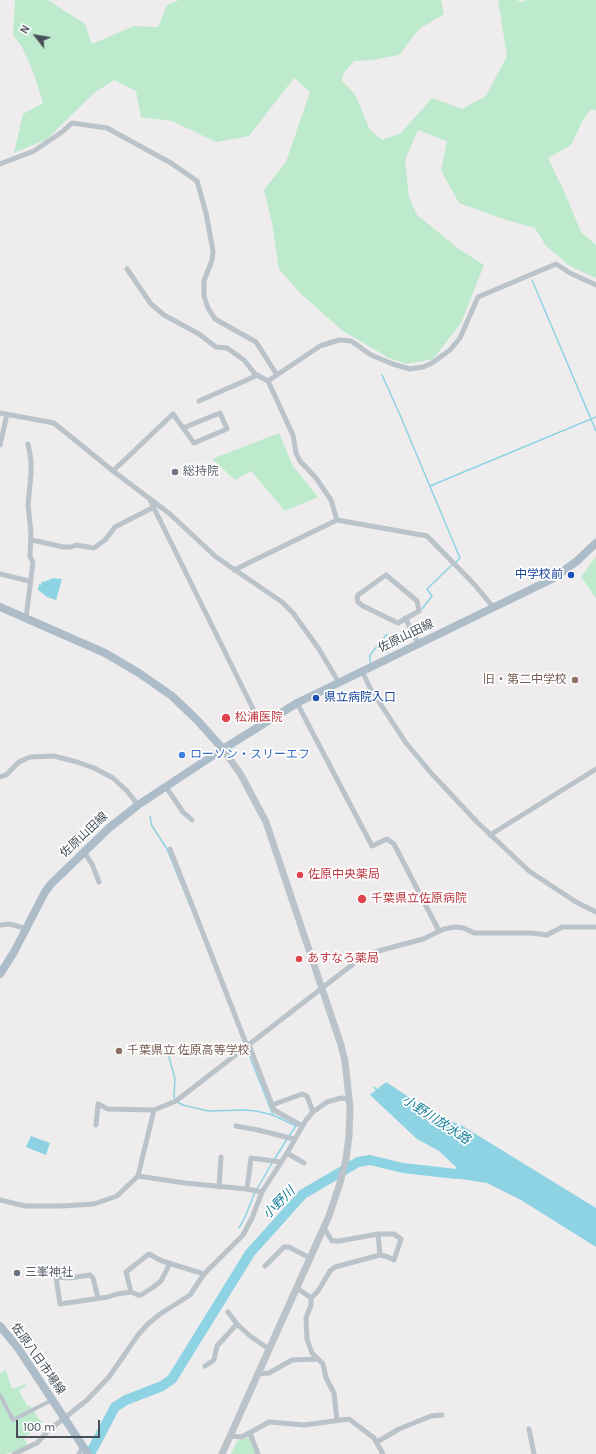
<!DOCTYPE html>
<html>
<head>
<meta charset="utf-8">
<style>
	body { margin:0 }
	#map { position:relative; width:596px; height:1454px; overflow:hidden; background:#eeecec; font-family:Karla,sans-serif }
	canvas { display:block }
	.north { position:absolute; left:16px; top:16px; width:40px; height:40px; -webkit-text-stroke:3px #fff; paint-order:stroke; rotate:301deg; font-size:11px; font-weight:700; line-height:16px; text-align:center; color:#464f57 }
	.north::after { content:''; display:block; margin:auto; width:14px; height:18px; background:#464f57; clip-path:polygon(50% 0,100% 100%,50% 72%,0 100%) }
	.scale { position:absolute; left:16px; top:1420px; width:84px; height:18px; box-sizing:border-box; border:2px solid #464f57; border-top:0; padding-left:5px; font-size:12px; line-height:14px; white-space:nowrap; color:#464f57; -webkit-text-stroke:3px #fff; paint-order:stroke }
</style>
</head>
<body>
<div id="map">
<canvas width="596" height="1454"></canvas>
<div class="north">N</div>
<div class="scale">100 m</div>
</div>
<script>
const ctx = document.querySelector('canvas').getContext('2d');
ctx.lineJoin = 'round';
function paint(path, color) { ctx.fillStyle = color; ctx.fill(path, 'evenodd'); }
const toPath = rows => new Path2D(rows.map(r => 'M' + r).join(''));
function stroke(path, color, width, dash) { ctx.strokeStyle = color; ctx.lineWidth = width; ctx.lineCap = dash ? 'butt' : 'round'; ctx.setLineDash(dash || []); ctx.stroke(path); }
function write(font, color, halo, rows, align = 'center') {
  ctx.font = font + ' Karla,"Noto Sans JP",sans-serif'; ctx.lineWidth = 3.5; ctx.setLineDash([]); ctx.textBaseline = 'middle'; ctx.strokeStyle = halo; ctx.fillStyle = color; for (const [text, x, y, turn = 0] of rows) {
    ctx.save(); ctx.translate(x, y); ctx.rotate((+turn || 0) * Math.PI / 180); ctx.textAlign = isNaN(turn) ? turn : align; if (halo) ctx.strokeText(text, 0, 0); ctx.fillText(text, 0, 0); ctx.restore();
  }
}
const green = toPath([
	[15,0,48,0,85,24,92,44,134,26,158,27,167,5,179,0,441,0,444,14,419,29,399,55,372,60,354,61,343,74,342,81,355,94,370,130,382,140,401,133,432,98,462,109,486,96,507,56,498,0,516,0,522,2,526,0,596,0,596,111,591,109,583,120,571,145,548,158,564,191,581,232,596,245,596,278,570,266,546,246,535,228,506,220,459,203,441,170,447,141,418,130,405,160,409,197,417,215,459,249,484,265,461,323,433,359,407,364,389,358,343,331,301,294,279,269,272,223,264,190,286,162,310,92,294,78,249,136,216,142,172,121,141,117,136,91,114,80,94,93,47,139,14,153,23,114,43,103,34,74,22,47,13,35],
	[279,433,293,466,318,497,285,511,251,471,235,480,212,459],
	[596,557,596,598,581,577],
	[6,1370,12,1389,26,1384,26,1386,19,1391,28,1407,30,1405,38,1418,43,1422,24,1438,28,1446,6,1454,0,1454,0,1373],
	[250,1437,256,1454,231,1454,237,1441]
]);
const water = toPath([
	[53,578,62,579,56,600,47,597,38,590,39,584,41,585,42,581,44,582],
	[386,1082,439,1117,461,1125,596,1208,596,1247,521,1200,487,1183,454,1178,456,1167,439,1151,417,1139,370,1095],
	[31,1136,50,1143,46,1155,26,1147]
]);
const stream = toPath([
	[532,280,596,431],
	[382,375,400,415,460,558,456,562],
	[430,486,596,417],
	[422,609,432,596,427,589,453,564],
	[370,662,370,655,387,634],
	[150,816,152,826,167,849,191,908],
	[246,1047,273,1115,296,1126,289,1136],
	[169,1057,175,1079,174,1097,175,1099],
	[374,1087,377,1090],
	[177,1102,183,1105,208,1111,245,1110,256,1111,273,1115],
	[274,1160,287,1139],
	[257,1189,272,1163],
	[239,1228,245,1217,255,1192]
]);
const river = toPath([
	[90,1454,115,1407,126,1400,162,1386,172,1379,250,1253,303,1194,358,1162,370,1160,403,1168,456,1174,468,1171]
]);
const pedestrian = toPath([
	[0,1395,13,1420,52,1400]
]);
const minor = toPath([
	[0,164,34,151,62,132,72,123,107,128,171,163,197,181,206,213,213,251,212,260,204,281,204,296,208,308,215,319,256,342,277,375],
	[127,269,151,304,164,315,199,334,216,347,227,348,244,360,255,374,268,381,293,435,296,453,300,461,316,478,331,500,337,520],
	[268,381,320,346,339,340,351,341,371,355,393,364,410,369,423,367,432,363,450,350,460,338,478,297,556,264,570,273,596,285],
	[199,401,258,375],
	[0,413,54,423,113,471,170,514,216,557,282,602,293,613,319,649,339,683],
	[0,445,7,414],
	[113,471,173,414,194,443,227,429,220,413,183,428],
	[150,500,261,725],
	[32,540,63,547,71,547,76,545,94,548,105,540,115,527,154,507],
	[234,570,337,520,427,536,474,584,494,608],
	[0,574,29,581],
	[386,575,417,601,419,611,398,623,363,606,358,602,357,598,358,595,386,575],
	[26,618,33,562,30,557,31,533,28,505,31,474,31,460,28,444],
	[405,618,418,643],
	[362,671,370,688,406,743,432,774,477,822,529,871,576,902,596,912],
	[297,703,372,846,387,839,394,844,439,931],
	[0,777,6,775,19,762,30,757,54,756,77,762,94,768,113,778,127,791,138,805],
	[166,787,183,812,192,820],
	[490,835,596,769],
	[170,849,247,1046],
	[84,852,92,864,99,882],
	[0,925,10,924,27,929],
	[249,1045,274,1110,302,1126],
	[272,1105,302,1094,307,1096,313,1112],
	[96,1125,98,1104,108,1109,154,1110],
	[236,1126,258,1130,294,1139],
	[287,1153,304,1163],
	[138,1176,185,1183,247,1189,262,1192],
	[219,1187,221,1157],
	[247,1189,251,1158,281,1162],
	[0,1200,25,1206,62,1206,94,1204,117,1196,138,1176,154,1110,176,1101,357,961,371,953,423,939,444,929,454,927,464,928,474,933,532,933,547,935,562,927,596,927],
	[378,1234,380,1255],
	[265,1266,284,1247,289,1247,310,1258],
	[297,1288,311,1298,318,1291,330,1271,335,1267,380,1255,388,1257,394,1260,401,1239,394,1234,378,1234,339,1241,332,1241,324,1228],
	[131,1292,126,1272,149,1254,162,1261,204,1274],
	[98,1298,93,1278,90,1275,70,1278,56,1277,60,1304,108,1297,117,1294,131,1292,138,1295,141,1295,152,1288,161,1281,170,1263],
	[311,1298,311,1305,306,1318,307,1339,312,1353,323,1364,326,1378,334,1393,337,1420],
	[228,1312,237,1324,250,1336,269,1349],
	[205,1366,214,1360,217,1346,237,1324],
	[257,1374,269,1373,292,1360,317,1359],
	[529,1429,534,1454],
	[250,1433,258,1454],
	[230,1436,242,1437,269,1422,304,1425,349,1419,374,1438,383,1454],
	[377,1442,399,1429,431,1416,442,1415],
	[14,1454,37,1443,48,1431,87,1400,109,1377,138,1335,148,1324,160,1314,190,1295,204,1274,243,1235,252,1218,262,1192,287,1153,306,1120,313,1112,327,1102,341,1098,350,1099],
	[79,1454,83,1446]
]);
const tertiary = toPath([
	[222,1454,329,1216,340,1183,346,1159,349,1136,350,1108,345,1061,341,1045,266,822,241,775,223,749]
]);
const primary = toPath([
	[0,607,105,653,139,673,172,696,197,720,223,749],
	[0,974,14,952,45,892,51,884,109,828,138,805,223,749,297,703,552,579,577,561,596,543],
	[0,1326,18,1348,88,1454]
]);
const markers = [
	[175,472,4,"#6b7280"],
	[571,575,4,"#1a4fb4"],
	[575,680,4,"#8d6e63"],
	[316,698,4,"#1a4fb4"],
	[226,718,5,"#e0444e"],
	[182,755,4,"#3f7fe0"],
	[300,875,4,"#e0444e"],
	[362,899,5,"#e0444e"],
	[299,959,4,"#e0444e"],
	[119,1051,4,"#8d6e63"],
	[17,1273,4,"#6b7280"]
];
const worshipNames = [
	["総持院",183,472],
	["三峯神社",25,1273]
];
const transitNames = [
	["中学校前",563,575],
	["県立病院入口",324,698,"left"]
];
const streetNames = [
	["佐原山田線",406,636,-26],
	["佐原山田線",84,835,-43],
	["佐原八日市場線",38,1359,55]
];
const educationNames = [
	["旧・第二中学校",567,680],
	["千葉県立 佐原高等学校",127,1051,"left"]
];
const healthNames = [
	["松浦医院",235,718],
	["佐原中央薬局",308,875],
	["千葉県立佐原病院",371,899],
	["あすなろ薬局",307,959]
];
const shopNames = [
	["ローソン・スリーエフ",190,755]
];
const waterNames = [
	["小野川放水路",436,1120,33],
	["小野川",279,1203,-45]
];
paint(green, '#bdeacd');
paint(water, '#8dd3e3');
stroke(stream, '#8dd3e3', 1.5);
stroke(river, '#8dd3e3', 10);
stroke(pedestrian, '#bbc3ca', 4);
stroke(minor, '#bbc3ca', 5);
stroke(tertiary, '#bbc3ca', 7);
stroke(primary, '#adbcc9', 8);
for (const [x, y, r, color] of markers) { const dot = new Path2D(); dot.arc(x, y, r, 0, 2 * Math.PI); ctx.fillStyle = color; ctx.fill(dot); stroke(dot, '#fff', 1.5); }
write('12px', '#5b616d', '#fff', worshipNames, 'left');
write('12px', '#164399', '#fff', transitNames, 'right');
write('12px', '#464f57', '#fff', streetNames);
write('12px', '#785e54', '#fff', educationNames, 'right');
write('12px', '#be3a42', '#fff', healthNames, 'left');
write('12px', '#366cbe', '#fff', shopNames, 'left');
write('italic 13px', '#188098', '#fff', waterNames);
</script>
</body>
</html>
